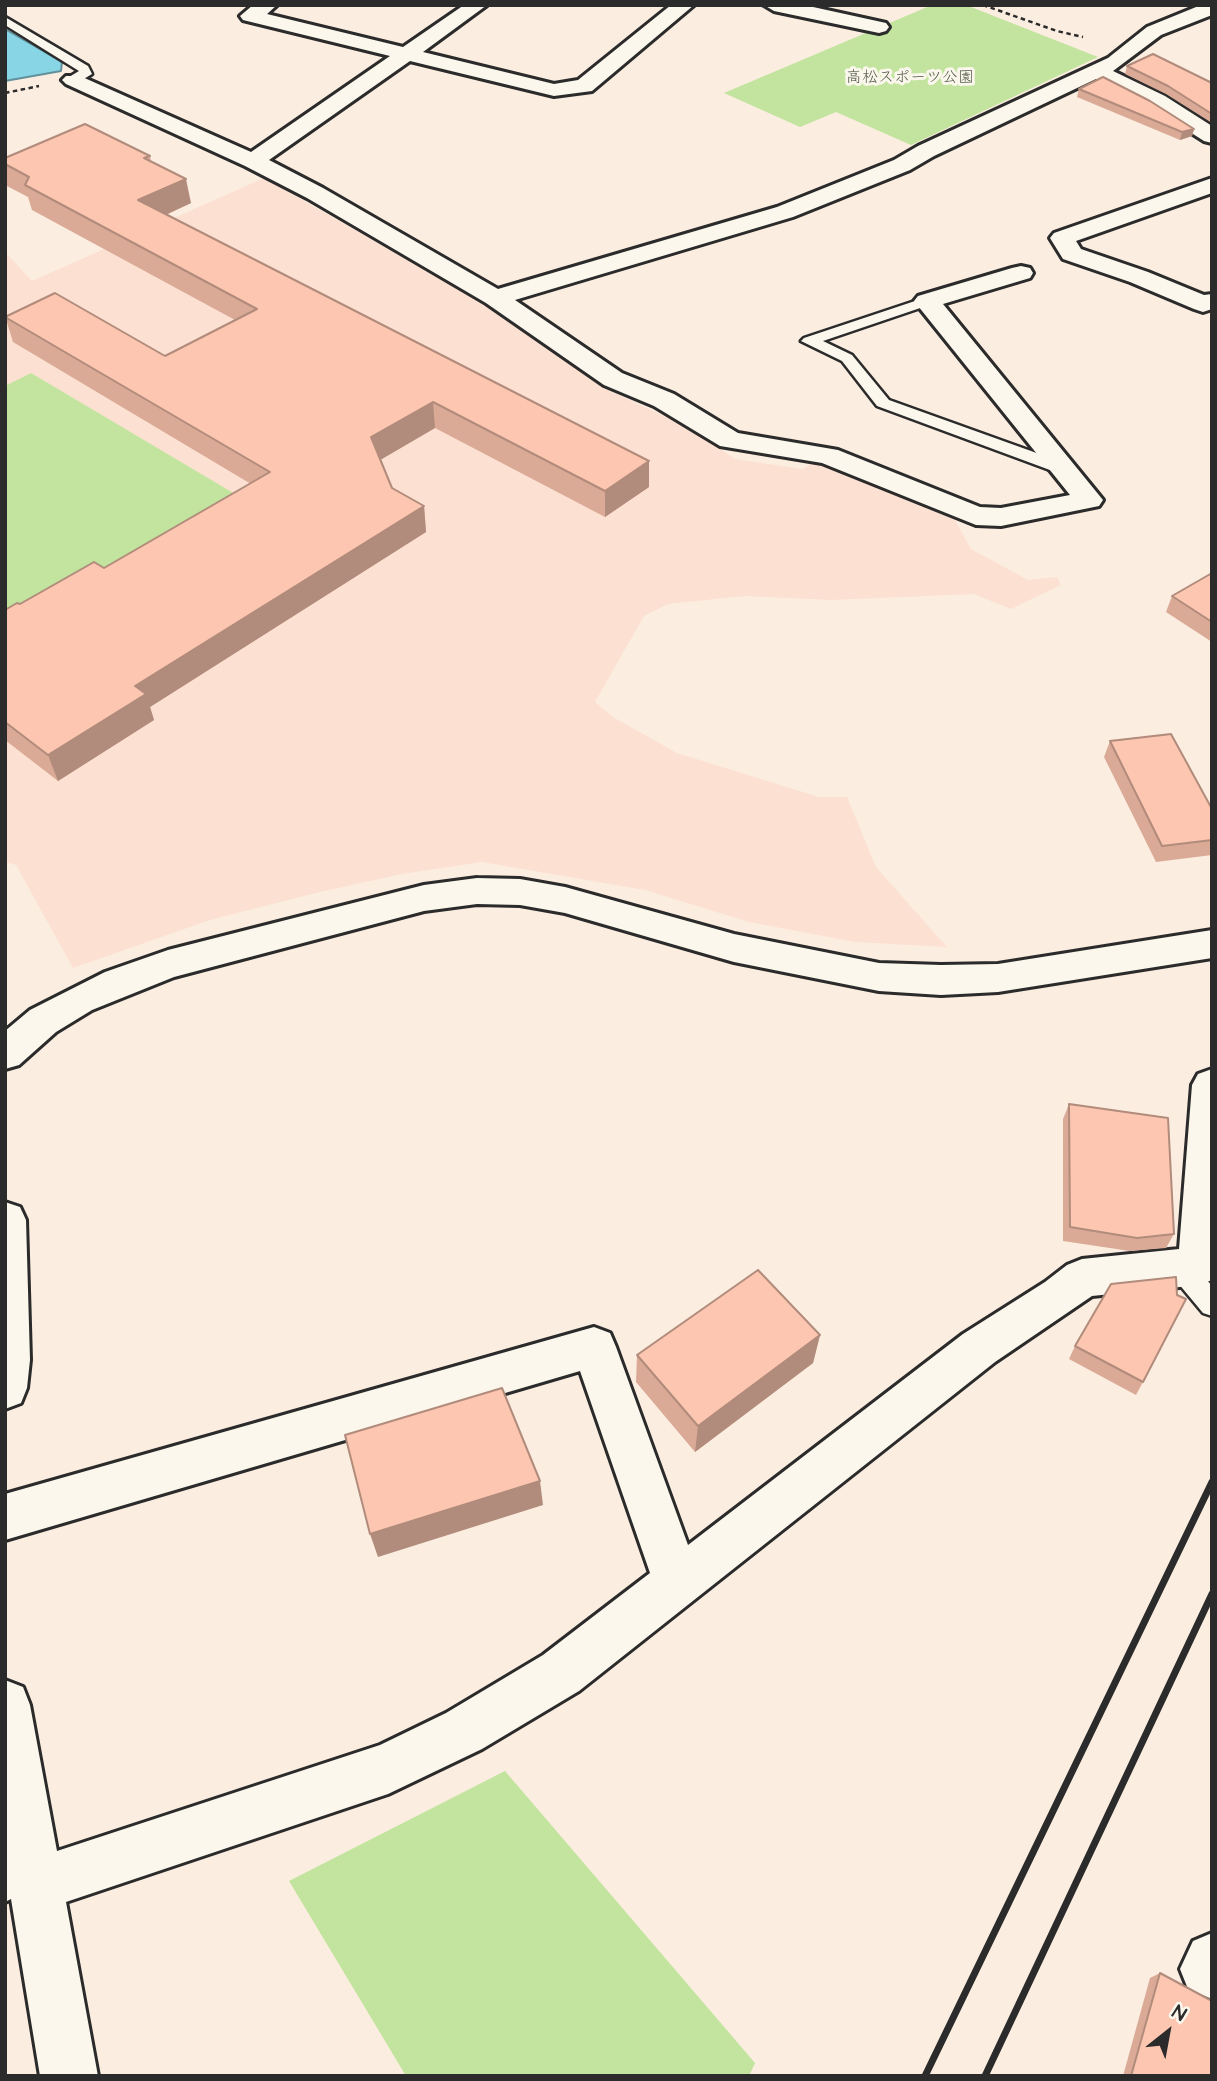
<!DOCTYPE html>
<html>
<head>
<meta charset="utf-8">
<style>
	body { margin:0 }
	#map { position:relative; width:1217px; height:2081px; overflow:hidden; background:#fbede0; font-family:"Architects Daughter",sans-serif }
	canvas { display:block }
	.frame { position:absolute; inset:0; border:7px solid #2b2b2b; pointer-events:none }
	.north { position:absolute; left:1133px; top:1997px; width:70px; height:70px; -webkit-text-stroke:5px #fbf7ec; paint-order:stroke; rotate:31deg; font-size:19px; font-weight:700; line-height:28px; text-align:center; color:#2b2b2b }
	.north::after { content:''; display:block; margin:auto; width:24px; height:32px; background:#2b2b2b; clip-path:polygon(50% 0,100% 100%,50% 72%,0 100%) }
</style>
</head>
<body>
<div id="map">
<canvas width="1217" height="2081"></canvas>
<div class="frame"></div>
<div class="north">N</div>
</div>
<script>
const ctx = document.querySelector('canvas').getContext('2d');
ctx.lineJoin = 'round';
function paint(path, color) { ctx.fillStyle = color; ctx.fill(path, 'evenodd'); }
const toPath = rows => new Path2D(rows.map(r => 'M' + r).join(''));
function stroke(path, color, width, dash) { ctx.strokeStyle = color; ctx.lineWidth = width; ctx.lineCap = dash ? 'butt' : 'round'; ctx.setLineDash(dash || []); ctx.stroke(path); }
function write(font, color, halo, rows, align = 'center') {
  ctx.font = font + ' "Architects Daughter","Klee One",sans-serif'; ctx.lineWidth = 6; ctx.setLineDash([]); ctx.textBaseline = 'middle'; ctx.strokeStyle = halo; ctx.fillStyle = color; for (const [text, x, y, turn = 0] of rows) {
    ctx.save(); ctx.translate(x, y); ctx.rotate((+turn || 0) * Math.PI / 180); ctx.textAlign = isNaN(turn) ? turn : align; if (halo) ctx.strokeText(text, 0, 0); ctx.fillText(text, 0, 0); ctx.restore();
  }
}
const built = toPath([
	[264,178,476,299,606,389,692,429,735,459,803,469,816,460,955,520,971,549,1028,580,1057,577,1061,585,1011,609,974,594,831,600,744,596,668,604,644,616,595,702,613,717,677,753,819,797,847,797,876,867,947,947,855,942,749,922,645,890,482,862,402,874,320,892,210,920,73,968,16,865,5,862,5,252,32,281]
]);
const green = toPath([
	[932,5,966,5,1098,57,911,145,836,112,800,127,724,93],
	[31,373,240,497,5,632,5,386],
	[505,1771,755,2063,749,2076,406,2076,289,1881]
]);
const water = toPath([
	[5,29,62,62,61,71,5,81,5,29]
]);
const path = toPath([
	[983,5,1057,31,1083,37],
	[5,93,39,86]
]);
const service = toPath([
	[5,17,88,66,92,74,77,83,69,83,69,77,79,71,5,25,5,17],
	[927,297,934,301,932,304,823,341,852,355,889,400,1070,465,1072,469,1070,473,1058,473,877,406,842,361,801,341,804,338,927,297],
	[1182,1258,1191,1261,1212,1286,1212,1316,1203,1313,1173,1277,1169,1269,1173,1261,1182,1258]
]);
const minor = toPath([
	[253,5,277,5,267,14,403,47,464,5,487,5,423,52,554,84,578,80,671,5,694,5,592,91,554,96,410,61,269,160,323,188,498,289,777,207,894,160,918,146,1108,58,1147,27,1201,5,1212,5,1212,15,1161,35,1113,71,1165,96,1212,126,1212,143,1204,141,1149,106,1096,79,934,156,910,170,793,217,515,300,622,373,674,394,738,433,838,450,980,507,1001,508,1070,495,914,301,918,296,1012,268,1021,266,1030,268,1033,273,1030,278,943,304,1103,500,1099,506,1001,526,976,525,822,463,720,446,654,406,604,385,486,303,307,198,245,166,66,84,62,80,66,76,80,76,251,152,390,56,243,20,240,16,253,5],
	[764,5,804,5,886,23,889,27,886,31,879,33,774,11,764,5],
	[1212,178,1212,193,1076,241,1081,249,1148,272,1204,295,1212,294,1212,309,1203,312,1194,309,1130,282,1063,259,1050,238,1054,233,1212,178],
	[477,878,520,879,565,887,734,934,879,963,941,965,998,964,1212,930,1212,958,998,992,941,995,879,991,734,962,565,913,520,905,477,904,424,911,174,977,92,1010,56,1032,19,1065,5,1069,5,1031,30,1010,105,972,168,950,424,885,477,878],
	[1212,1069,1212,1280,1199,1285,1092,1296,995,1362,579,1691,482,1749,388,1794,66,1902,98,2076,40,2076,11,1899,5,1902,5,1680,23,1687,30,1705,57,1851,380,1745,446,1713,543,1655,650,1573,580,1371,5,1540,5,1494,594,1327,610,1333,616,1347,688,1545,963,1334,1045,1282,1067,1265,1082,1259,1179,1249,1192,1085,1198,1074,1212,1069],
	[5,1202,20,1207,26,1220,30,1360,27,1388,21,1403,5,1409,5,1202],
	[1212,1933,1212,1999,1188,1989,1180,1969,1193,1941,1212,1933]
]);
const rail = toPath([
	[925,2076,1212,1482],
	[985,2076,1212,1594]
]);
const wall = toPath([
	[1127,66,1212,83,1212,123,1166,94,1125,74],
	[1079,89,1194,129,1192,136,1180,140,1077,97],
	[150,156,151,161,191,203,166,215,649,461,649,487,605,517,435,428,380,460,392,488,424,506,426,532,150,707,154,720,58,781,5,740,5,610,20,604,104,568,251,484,13,342,5,316,165,356,235,320,32,210,28,197,5,185,5,158],
	[1212,573,1212,642,1166,612,1172,596],
	[1110,741,1212,809,1212,855,1156,862,1104,757],
	[1069,1104,1174,1234,1166,1248,1130,1251,1063,1241,1063,1119],
	[820,1335,813,1363,695,1452,636,1382,637,1355],
	[1075,1346,1143,1382,1136,1395,1069,1359],
	[1160,1973,1212,2076,1123,2076,1150,1978]
]);
const shadedWall = toPath([
	[1194,129,1192,136,1180,140,1182,132],
	[186,179,191,203,143,225,138,200],
	[433,402,435,428,375,463,371,437],
	[649,461,649,487,605,517,605,491],
	[424,506,426,532,150,707,154,720,58,781,48,755,135,686],
	[820,1335,813,1363,695,1452,698,1426],
	[540,1481,543,1505,378,1557,370,1534]
]);
const building = toPath([
	[1153,54,1212,83,1212,114,1168,86,1127,66,1153,54],
	[1103,77,1150,101,1194,129,1182,132,1079,89,1103,77],
	[85,124,150,156,144,158,186,179,138,200,649,461,605,491,433,402,371,437,392,488,424,506,135,686,146,694,48,755,5,722,5,610,17,603,20,604,94,562,104,568,270,472,5,317,55,293,165,356,257,309,25,185,29,177,5,164,5,158,85,124],
	[1212,573,1212,622,1172,596,1212,573],
	[1171,734,1212,809,1212,840,1162,846,1110,741,1171,734],
	[1069,1104,1168,1118,1174,1234,1137,1238,1070,1227,1069,1104],
	[758,1270,820,1335,698,1426,637,1355,758,1270],
	[1176,1277,1177,1295,1186,1299,1143,1382,1075,1346,1111,1284,1176,1277],
	[502,1388,540,1481,370,1534,345,1435,502,1388],
	[1160,1973,1212,2001,1212,2076,1131,2076,1160,1973]
]);
const farParknames = [
	["高松スポーツ公園",910,79]
];
paint(built, '#fce1d2');
paint(green, '#c2e49e');
paint(water, '#87d5e5');
stroke(water, '#62919b', 2);
stroke(service, '#2b2b2b', 5);
stroke(minor, '#2b2b2b', 6);
stroke(path, '#2b2b2b', 2.5, [4.5, 3.5]);
paint(service, '#fbf7ec');
paint(minor, '#fbf7ec');
stroke(rail, '#2b2b2b', 7);
paint(wall, '#daaa97');
paint(shadedWall, '#b18b7b');
paint(building, '#fdc6b0');
stroke(building, '#b18b7b', 2);
write('16px', '#515948', '#fbf7ec', farParknames);
</script>
</body>
</html>
